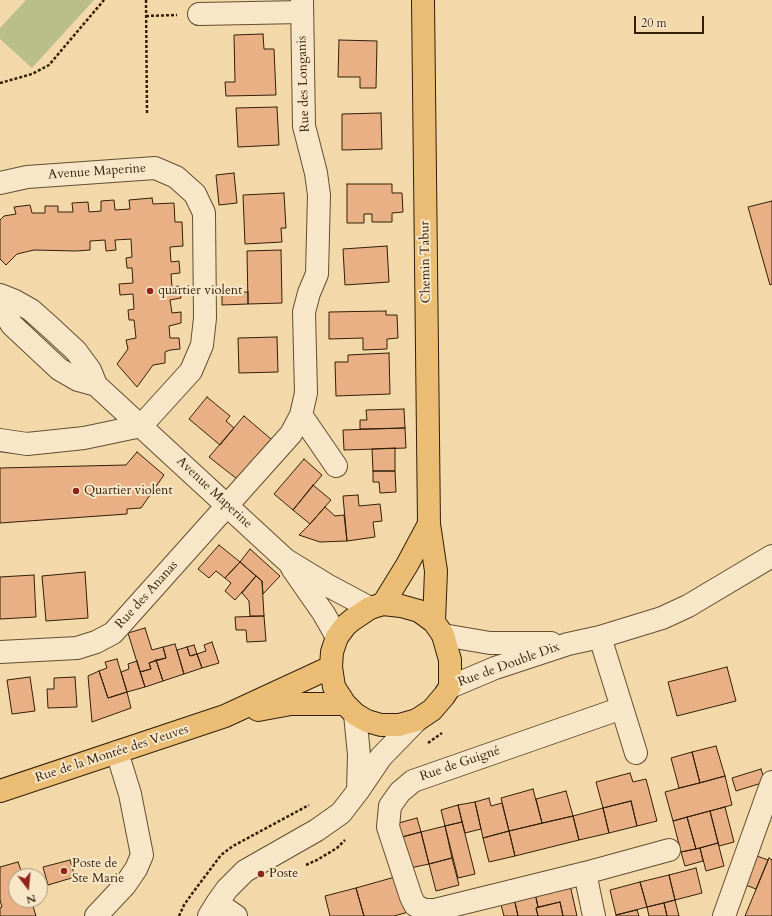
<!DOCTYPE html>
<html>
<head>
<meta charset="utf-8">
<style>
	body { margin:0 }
	#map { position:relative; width:772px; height:916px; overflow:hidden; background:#f3d9a9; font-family:Cardo,serif }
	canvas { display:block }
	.north { position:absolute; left:8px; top:868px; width:40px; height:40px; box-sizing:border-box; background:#f7e6c7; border:1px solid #a8967a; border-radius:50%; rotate:164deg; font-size:11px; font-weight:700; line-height:16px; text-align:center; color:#321f07 }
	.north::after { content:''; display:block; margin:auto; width:14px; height:18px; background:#8f2418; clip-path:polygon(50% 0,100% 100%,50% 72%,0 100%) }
	.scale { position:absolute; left:634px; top:16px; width:70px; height:18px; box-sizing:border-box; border:2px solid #321f07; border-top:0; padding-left:5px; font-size:12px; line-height:14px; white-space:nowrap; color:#321f07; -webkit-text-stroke:3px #f7e6c7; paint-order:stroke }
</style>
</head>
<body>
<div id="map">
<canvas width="772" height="916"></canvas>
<div class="north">N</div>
<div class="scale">20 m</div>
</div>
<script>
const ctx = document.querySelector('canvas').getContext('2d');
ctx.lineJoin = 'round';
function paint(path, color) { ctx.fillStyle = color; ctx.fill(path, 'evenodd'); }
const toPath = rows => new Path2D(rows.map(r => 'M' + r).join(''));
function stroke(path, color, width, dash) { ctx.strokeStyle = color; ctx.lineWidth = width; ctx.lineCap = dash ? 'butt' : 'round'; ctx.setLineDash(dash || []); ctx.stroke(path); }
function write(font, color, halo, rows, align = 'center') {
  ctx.font = font + ' Cardo,serif'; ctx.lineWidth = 4; ctx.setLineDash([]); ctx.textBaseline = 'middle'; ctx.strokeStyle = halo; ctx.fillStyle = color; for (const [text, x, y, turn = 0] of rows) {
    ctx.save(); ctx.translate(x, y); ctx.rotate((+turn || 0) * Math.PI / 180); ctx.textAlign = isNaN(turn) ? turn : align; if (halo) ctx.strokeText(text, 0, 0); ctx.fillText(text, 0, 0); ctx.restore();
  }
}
const green = toPath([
	[26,0,94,0,32,68,0,39,0,28]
]);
const building = toPath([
	[263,34,264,49,274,49,276,95,226,96,225,82,235,82,234,35,263,34],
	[339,40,377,41,376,88,360,88,360,77,338,77,339,40],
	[277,107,279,145,238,147,236,108,277,107],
	[381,113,382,149,342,150,342,114,381,113],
	[234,173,237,203,219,205,216,175,234,173],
	[347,184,392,184,392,193,402,193,403,212,392,213,392,222,372,222,372,214,364,214,364,223,347,223,347,184],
	[284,193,286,228,281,228,282,242,245,244,243,195,284,193],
	[152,198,153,204,174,203,175,222,182,222,183,246,170,247,171,262,179,261,180,273,171,274,172,287,179,286,181,298,170,300,172,313,181,312,181,323,169,326,170,338,179,338,180,349,170,350,165,352,165,363,153,365,137,387,117,364,128,349,126,340,136,338,134,320,129,320,128,310,134,309,133,294,120,295,119,284,133,283,132,268,127,268,126,258,132,257,131,239,115,240,116,250,106,251,105,240,90,241,90,250,76,251,34,250,17,254,6,265,0,259,0,220,4,216,16,214,14,207,30,205,32,213,45,213,45,206,58,206,58,212,73,212,72,203,88,202,89,212,101,211,101,201,114,200,115,210,130,209,129,200,152,198],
	[772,201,772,284,770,285,748,207,772,201],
	[387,246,389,282,345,285,343,249,387,246],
	[281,250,282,303,248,304,247,251,281,250],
	[248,292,248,304,222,305,222,293,248,292],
	[386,311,386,315,397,315,398,338,387,339,387,349,363,350,363,338,329,339,329,312,386,311],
	[277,337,278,372,239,373,238,338,277,337],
	[389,353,390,394,336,396,335,362,348,362,348,355,389,353],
	[207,397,230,416,226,421,234,428,220,445,189,419,207,397],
	[404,409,405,428,360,429,360,420,367,420,366,410,404,409],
	[244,416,271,439,237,479,209,457,244,416],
	[405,428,406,448,344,450,343,430,405,428],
	[395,448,395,471,373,471,372,449,395,448],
	[137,452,164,475,141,508,127,509,127,514,0,523,0,468,126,465,137,452],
	[304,459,322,475,293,510,274,494,304,459],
	[373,471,395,471,396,492,380,493,379,482,373,482,373,471],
	[313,485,331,500,310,524,293,510,313,485],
	[358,495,359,506,380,504,382,521,373,522,375,537,347,541,343,496,358,495],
	[325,507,335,516,344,515,347,541,320,542,299,535,310,524,325,507],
	[219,545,240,562,225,578,216,571,209,578,198,569,219,545],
	[250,549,280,576,263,594,262,581,240,562,250,549],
	[240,562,256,576,235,600,225,591,231,583,225,578,240,562],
	[85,572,88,618,46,621,42,576,85,572],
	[34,575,36,617,0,619,0,577,34,575],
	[256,576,262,581,264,616,250,616,249,601,242,593,256,576],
	[264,616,266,641,247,642,246,630,236,630,235,617,264,616],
	[145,628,152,650,163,647,166,658,149,663,151,669,140,672,128,633,145,628],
	[212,642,219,663,202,668,197,654,206,651,204,645,212,642],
	[175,644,184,674,163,681,156,660,166,658,163,647,175,644],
	[194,645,197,654,190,656,187,647,194,645],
	[187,647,190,656,197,654,202,668,184,674,177,650,187,647],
	[117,659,127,692,108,698,99,671,107,668,105,662,117,659],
	[156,660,163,681,145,687,140,672,151,669,149,663,156,660],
	[137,661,145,687,127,692,121,672,129,669,128,664,137,661],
	[727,667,736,701,677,716,668,682,727,667],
	[99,671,108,698,127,692,131,708,92,722,88,676,99,671],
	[30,677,35,711,12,714,7,680,30,677],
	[75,677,77,707,48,708,47,689,54,689,54,678,75,677],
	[716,746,725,776,700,783,692,752,716,746],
	[692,752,700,783,679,788,671,758,692,752],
	[761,769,765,782,736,791,732,778,761,769],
	[630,773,633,782,646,779,657,821,637,826,631,801,603,808,596,782,630,773],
	[725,776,732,805,673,821,665,792,725,776],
	[533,789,542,823,509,831,501,798,533,789],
	[566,791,573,816,542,823,536,799,566,791],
	[489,798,491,806,502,803,509,831,483,838,475,802,489,798],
	[631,801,637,826,609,833,603,808,631,801],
	[475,802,481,829,465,833,458,805,475,802],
	[458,805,462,822,445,826,441,810,458,805],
	[725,807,734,842,719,846,710,811,725,807],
	[603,808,609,833,579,840,573,816,603,808],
	[710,811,718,843,696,849,687,817,710,811],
	[573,816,579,840,515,856,509,831,573,816],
	[687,817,696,849,681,852,673,821,687,817],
	[417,818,421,832,398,838,395,824,417,818],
	[462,822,475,874,458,878,445,826,462,822],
	[445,826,452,858,429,864,421,832,445,826],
	[509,831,515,856,489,862,483,838,509,831],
	[421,832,429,864,410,868,402,837,421,832],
	[718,843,724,866,706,871,700,848,718,843],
	[700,848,703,861,685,866,681,852,700,848],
	[754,855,768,860,756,889,743,884,754,855],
	[452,858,459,885,436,891,429,864,452,858],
	[769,858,772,860,772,916,745,916,769,858],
	[70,860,75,877,48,885,43,867,70,860],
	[18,862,23,876,16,876,16,900,31,900,36,916,0,916,0,908,2,907,0,900,0,867,18,862],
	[696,868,702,893,675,900,669,875,696,868],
	[402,875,412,911,394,916,364,916,356,888,402,875],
	[669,875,675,900,647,907,640,882,669,875],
	[640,882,647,907,616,915,610,890,640,882],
	[570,885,577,916,563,916,560,902,538,907,535,893,570,885],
	[356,888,364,916,330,916,325,896,356,888],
	[535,893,538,907,536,908,538,916,518,916,514,898,535,893],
	[514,898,518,916,504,916,500,901,514,898],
	[675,900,679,916,667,916,664,903,675,900],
	[560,902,563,916,538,916,536,908,560,902],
	[664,903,667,916,649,916,647,907,664,903],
	[637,910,639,916,616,916,616,915,637,910]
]);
const path = toPath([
	[146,0,147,114],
	[146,16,177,15],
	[0,83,32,74,49,65,104,0],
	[428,743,442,733],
	[306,865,317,860,337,848,345,840],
	[179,916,184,905,194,891,221,855,233,846,309,805]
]);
const minor = toPath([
	[199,14,302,12],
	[0,183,27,177,155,168,176,177,195,194,204,213,205,318,202,345,191,371,141,426,84,438,27,444,0,440],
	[0,295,15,301,31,310,49,326,76,351,90,370,96,385,286,560,327,585,370,608],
	[0,303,4,312,12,325,59,369,78,380,96,385],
	[301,415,336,466],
	[292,568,324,614,337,637],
	[443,635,490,643,551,643],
	[600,637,636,753],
	[0,652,77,648,96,642,113,633,291,434,301,415,306,393,304,312,309,293,317,274,319,195,316,173,304,126,302,0],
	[450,687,495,668,568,644,600,637,662,618,688,606,772,556],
	[622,708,413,781,400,792,390,806,388,827,411,897,415,905,424,910,435,910,585,873,669,850],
	[355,714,359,755,358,791],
	[585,873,594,916],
	[217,903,236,916],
	[96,916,125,885,136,869,142,855,130,794,117,752],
	[209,916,217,903,227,889,245,871,317,830,341,813,358,791,381,757,417,720],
	[724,916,772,782]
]);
const major = toPath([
	[423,0,429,524,436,571,434,622],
	[383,604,401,606,419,611,434,622,443,635,450,660,450,687,444,696,432,710,417,720,399,725,381,725,367,721,355,714,345,704,334,687,331,667,332,652,337,637,346,625,352,620,370,608,383,604],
	[383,604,407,565,429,524],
	[258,710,291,704,345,704],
	[0,791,225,716,331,667]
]);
const markers = [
	[150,291,4,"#8f2418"],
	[76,491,4,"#8f2418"],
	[64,871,4,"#8f2418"],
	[261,874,4,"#8f2418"]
];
const streetNames = [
	["Rue des Longanis",304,84,-92],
	["Avenue Maperine",97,172,-4],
	["Chemin Tabur",426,262,-91],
	["Avenue Maperine",214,493,43],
	["Rue des Ananas",147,595,-48],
	["Rue de Double Dix",509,665,-20],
	["Rue de la Montée des Veuves",112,754,-18],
	["Rue de Guigné",460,764,-19]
];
const poiNames = [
	["quartier violent",158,291],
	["Quartier violent",84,491],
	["Poste de",72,864],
	["Ste Marie",72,879],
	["Poste",269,874]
];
paint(green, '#babf89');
paint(building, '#e9b086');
stroke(building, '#321f07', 1);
stroke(minor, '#624e30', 24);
stroke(major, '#321f07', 24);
stroke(path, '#321f07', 2.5, [3, 2]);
stroke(minor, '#f7e6c7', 22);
stroke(major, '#eabc74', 22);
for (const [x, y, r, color] of markers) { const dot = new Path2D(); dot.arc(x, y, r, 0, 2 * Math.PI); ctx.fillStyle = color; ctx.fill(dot); stroke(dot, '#f7e6c7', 1.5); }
write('13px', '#321f07', '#f7e6c7', streetNames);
write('13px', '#321f07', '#f7e6c7', poiNames, 'left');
</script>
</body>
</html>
